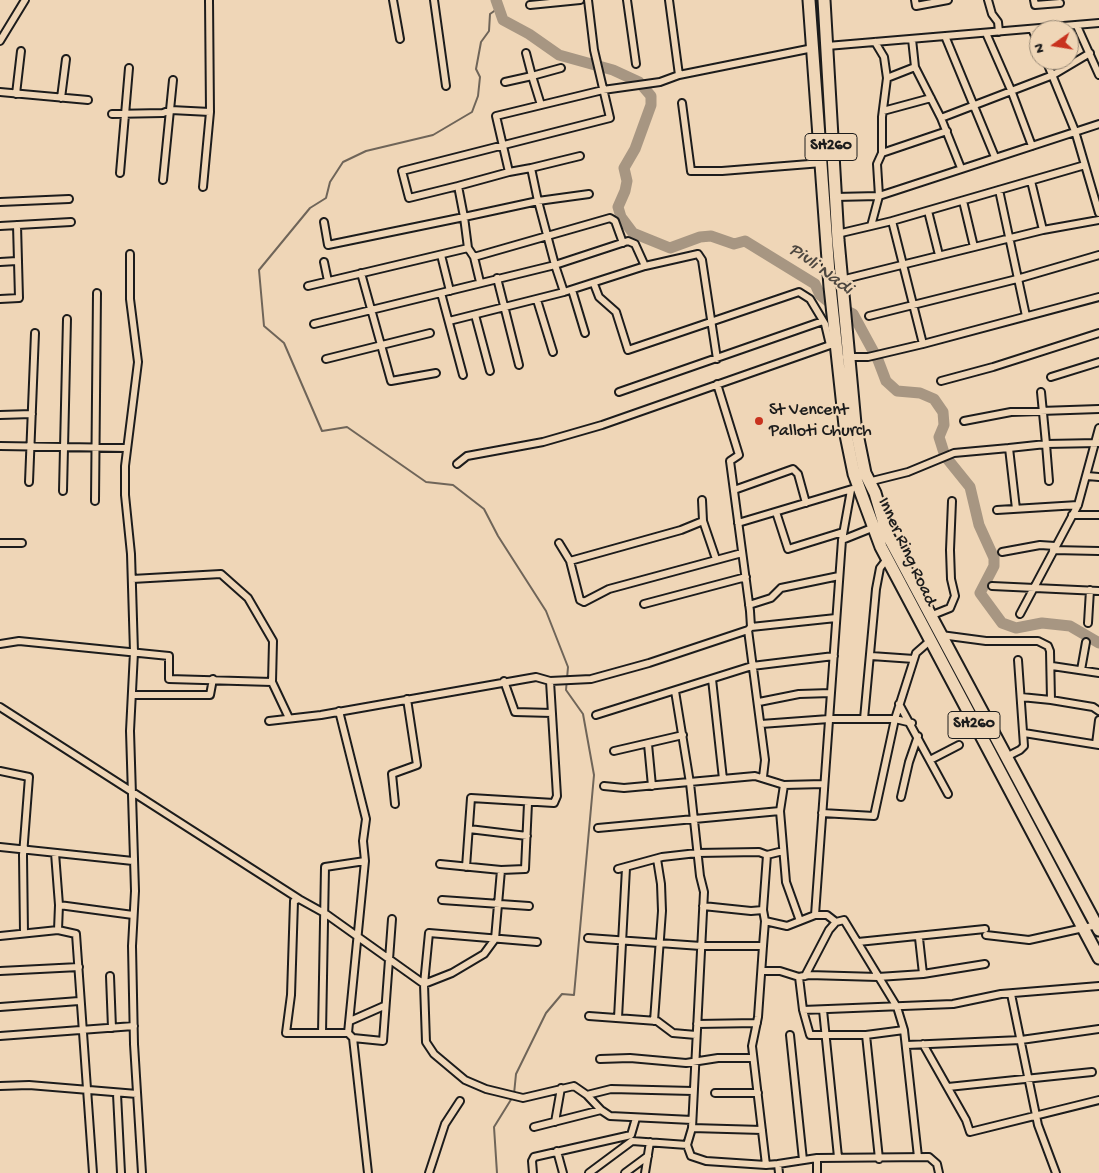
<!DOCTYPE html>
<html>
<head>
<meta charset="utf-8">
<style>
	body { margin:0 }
	#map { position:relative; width:1099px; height:1173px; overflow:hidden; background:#efd6b7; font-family:"Gochi Hand",sans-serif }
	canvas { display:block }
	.north { position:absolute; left:1029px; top:20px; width:50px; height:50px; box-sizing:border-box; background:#efd6b7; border:1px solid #9b8c79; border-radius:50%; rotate:257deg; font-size:14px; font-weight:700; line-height:20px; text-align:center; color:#1c1c1c }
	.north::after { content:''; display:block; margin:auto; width:18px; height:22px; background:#c8321e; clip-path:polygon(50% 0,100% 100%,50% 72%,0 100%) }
</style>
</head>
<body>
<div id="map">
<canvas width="1099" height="1173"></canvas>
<div class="north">N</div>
</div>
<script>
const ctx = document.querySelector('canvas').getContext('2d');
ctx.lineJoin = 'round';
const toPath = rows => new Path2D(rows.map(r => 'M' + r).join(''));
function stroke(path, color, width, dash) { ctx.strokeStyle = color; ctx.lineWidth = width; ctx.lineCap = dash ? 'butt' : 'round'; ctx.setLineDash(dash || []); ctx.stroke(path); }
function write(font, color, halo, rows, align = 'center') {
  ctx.font = font + ' "Gochi Hand",sans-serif'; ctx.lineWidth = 4.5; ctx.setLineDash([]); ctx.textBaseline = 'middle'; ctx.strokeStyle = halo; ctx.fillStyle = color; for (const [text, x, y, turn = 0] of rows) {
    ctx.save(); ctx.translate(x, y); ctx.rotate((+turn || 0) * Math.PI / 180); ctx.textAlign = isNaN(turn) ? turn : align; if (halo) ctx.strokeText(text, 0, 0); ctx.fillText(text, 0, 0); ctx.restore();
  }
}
const stream = toPath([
	[497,9,490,14,489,31,481,42,476,69,480,77,478,96,472,112,433,135,366,151,343,162,330,182,326,198,310,208,259,270,264,326,284,343,322,431,347,427,426,482,453,485,484,509,498,536,546,611,568,667,566,690,583,714,594,775,574,995,562,994,546,1013,516,1074,514,1094],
	[497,1173,494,1127,512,1098]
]);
const river = toPath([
	[496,0,503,20,529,34,559,55,613,70,639,82,651,96,651,105,635,149,624,168,627,181,625,191,618,207,621,217,633,233,670,248,700,237,711,236,734,244,745,241,815,284,820,295,830,303,853,314,878,360,886,381,897,391,920,393,934,399,943,412,944,425,939,437,945,456,970,487,979,525,994,558,994,566,980,593,1002,623,1016,628,1042,623,1070,626,1099,643]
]);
const street = toPath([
	[393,0,400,39],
	[434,0,446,86],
	[627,0,636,64],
	[669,0,679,75,813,48],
	[915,0,916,6,948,0],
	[988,0,992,14,998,22,999,32],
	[1034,0,1035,5,1060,3],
	[530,5,580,0],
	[1077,26,1099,75],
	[1032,29,1039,45],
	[986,33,1011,90,1032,146],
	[945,36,995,157],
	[912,39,915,67,941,118,961,168],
	[0,41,25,0],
	[875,42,884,57,887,78],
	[827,46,1099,23],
	[526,53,532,76,561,68],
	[1046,60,1075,131,1099,213],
	[505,82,532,76,541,105],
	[0,92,88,100],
	[16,94,21,51],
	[61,98,66,59],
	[682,103,691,171,722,171,822,163],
	[883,111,931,98],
	[112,114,163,113,171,110,210,112],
	[941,118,1053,75,1090,53],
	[882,153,947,131],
	[531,168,580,156],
	[120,173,129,68],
	[163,180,173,80],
	[1031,181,1043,230],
	[458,186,409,198,402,171,610,118,594,50,588,0],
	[203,187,210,112,209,0],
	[999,190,1026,316],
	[589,194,538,201,555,265,628,241,635,244,645,266,698,254,702,260,717,359],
	[835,197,879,196,1099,124],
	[963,201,974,247],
	[0,202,69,199],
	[928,211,939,255],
	[324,222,328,245,464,217,458,186,509,172,496,116,603,90,660,82,679,75],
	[0,226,71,222],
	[871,226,892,221],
	[837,234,871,226,879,196,877,164,882,153,882,117,887,78,915,67],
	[468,248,464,217,538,201,531,168,509,172],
	[130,254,130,299,138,362,125,466,125,495,131,554,134,652,130,731,135,891,132,946,134,1044,142,1173],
	[441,255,450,291],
	[474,257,610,218,615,221,623,243],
	[0,262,17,261],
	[324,262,328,281],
	[361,273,391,381,436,373],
	[497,278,519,365],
	[841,280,1043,230,1099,220],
	[594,284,599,297,616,312,628,350,799,292,810,299,825,324,830,345],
	[308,286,468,248,474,257,480,282],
	[572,290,585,333],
	[441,293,463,375],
	[0,299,19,298,17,225],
	[537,300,553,352],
	[475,315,490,371],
	[869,316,1017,279,1099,255],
	[449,321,564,292],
	[314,324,555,265,564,292,645,266],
	[923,344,1099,297],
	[846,357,868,357,923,344,892,221,1085,165],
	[326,359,430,333],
	[1051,377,1099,362],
	[941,381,993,367,1099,333],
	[717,384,739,455,730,461,750,611,751,627,748,630,765,760,763,777],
	[619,392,823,321],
	[0,415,32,414],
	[964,421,1011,412,1099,409],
	[0,446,127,448],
	[457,464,467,456,543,442,602,425,836,343],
	[1087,476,1099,477],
	[1049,481,1046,444,1098,443],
	[29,482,35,333],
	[868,482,908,472,954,453,1009,448],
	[734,490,793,469,798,474,806,503],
	[63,491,67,319],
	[702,500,703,521],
	[95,501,97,293],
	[1016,509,1009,448,1046,444,1041,392],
	[997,510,1078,505],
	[776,512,788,549,843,532],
	[1072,515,1099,515],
	[738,523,852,489],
	[842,540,872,528],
	[0,543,22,543],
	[559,543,570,561,681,530,703,521,716,559],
	[1053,550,1099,551],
	[1002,552,1040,545,1055,546],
	[570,561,580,600,584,602,609,589,742,553],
	[132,579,221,574,248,598,273,641,272,682,289,718],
	[992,586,1099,591],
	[644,604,746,577],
	[749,605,771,598,781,588,839,576],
	[1020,614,1078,505,1099,428],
	[930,616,950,608,955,596,951,579,950,550,952,501],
	[1088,623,1090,590],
	[751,627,836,618],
	[941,635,986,641,1038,641,1048,646,1050,651,1051,700,1093,707,1099,711],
	[0,644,19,641,169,656,169,679,272,682],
	[871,656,914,659],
	[1052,666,1099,673],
	[1081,670,1086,642],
	[712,679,723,779],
	[504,681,515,712,552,713],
	[675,691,690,783,700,876,704,892,692,1128,687,1145],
	[132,695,210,695,213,679],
	[1021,697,1051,700],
	[759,702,799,694,831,693],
	[899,704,948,794],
	[0,707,299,899],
	[339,711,366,819,363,841,365,861],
	[596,715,752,666,834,656],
	[864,719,876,589,880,568,887,559],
	[269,721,321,715,536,677,550,681,591,679,649,663,748,630],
	[761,724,829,719,895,719,916,653,932,639],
	[1024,733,1099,745],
	[648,744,652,786],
	[1096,744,1099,720],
	[614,751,683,735],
	[1006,757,1020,750,1024,746,1018,660],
	[930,760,959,745],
	[0,771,29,777,23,855,24,933],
	[784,785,780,811,786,882,800,921],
	[604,786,624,788,755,776,784,785,824,784],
	[901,797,909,762,918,736],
	[395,804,392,774,417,765,407,699],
	[822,813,874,816,895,719,912,723],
	[598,828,780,811],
	[469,829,527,836],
	[0,847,133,861],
	[55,853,59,905,58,930],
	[440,864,501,870,525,869,528,803],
	[466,867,471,798,554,803,557,796,550,681],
	[618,869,662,857,697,853,759,852,767,855,783,851],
	[442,900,529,906],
	[59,905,133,915],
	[703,906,751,911,763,910,765,921,763,946],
	[763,910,767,855],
	[815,915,842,540,851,490],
	[765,921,787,926,815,915,827,915,836,922],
	[986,935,1029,940,1097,925],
	[0,936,58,930,76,934,93,1173],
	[588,938,701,946,763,946,758,1017,752,1046,766,1165],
	[919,938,923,974],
	[537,942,429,933,424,984,426,1042,434,1054,465,1080,486,1089,523,1098,574,1086,587,1095],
	[858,942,985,929],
	[985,964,923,974,878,977,809,975,799,977,803,1010,953,1004,1001,994,1099,986],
	[0,971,79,967],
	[762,971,780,971,799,977],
	[110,976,112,1028],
	[805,976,829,930,836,922,844,920,897,1007,904,1030,918,1157],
	[1011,994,1038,1125,1056,1173],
	[0,1007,79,1001],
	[803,1010,810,1035,866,1035,904,1030],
	[823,1010,838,1157],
	[589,1016,657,1021,673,1033,696,1035],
	[618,1018,626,868],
	[350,1021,384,1006],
	[654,1021,662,911,661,884,657,859],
	[697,1024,757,1023],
	[322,1033,325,867,365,861,348,1033],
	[790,1035,803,1160],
	[866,1035,879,1159],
	[0,1036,134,1026],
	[353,1038,383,1041,392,919],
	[923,1044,966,1120,970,1132,1099,1100],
	[907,1045,1021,1040,1099,1029],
	[600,1059,630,1058,686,1063,718,1058,753,1058],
	[0,1086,29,1085,137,1094],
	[948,1087,1092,1072],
	[715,1093,758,1093],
	[117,1094,121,1173],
	[692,1120,610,1116,601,1110,587,1095,611,1089,693,1091],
	[555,1122,561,1088],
	[534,1127,601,1110],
	[692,1128,762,1130],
	[557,1151,563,1173],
	[817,1158,817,1173],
	[778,1164,817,1158,929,1157,937,1164,939,1173],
	[368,1173,353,1038,348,1033,286,1033,291,995,294,901,299,899,326,914,424,984,452,973,484,954,495,939,501,870],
	[429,1173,445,1124,460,1101],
	[533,1173,532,1161,534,1157,631,1135,636,1118],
	[589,1173,632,1141,687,1145,691,1156,706,1161,766,1165,778,1164,779,1173],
	[625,1173,648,1156],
	[645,1173,650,1142]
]);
const highway = toPath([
	[809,0,830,287,846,435,854,474,881,547,1099,958],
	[824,0,838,240,855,424,865,473,875,493,887,534,1099,930]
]);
const markers = [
	[759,421,5,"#c8321e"]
];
const shields = [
	[831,147,52],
	[974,725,52]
];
const shieldNames = [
	["SH260",831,147],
	["SH260",974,725]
];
const poiNames = [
	["St Vencent",769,411],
	["Palloti Church",769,432]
];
const streetNames = [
	["Inner Ring Road",906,552,65]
];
const waterNames = [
	["Pivli Nadi",820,270,36]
];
stroke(stream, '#6f6559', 2);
stroke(river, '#a79682', 11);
stroke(street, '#1c1c1c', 10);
stroke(highway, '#1c1c1c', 15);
stroke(street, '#efd6b7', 6);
stroke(highway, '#efd6b7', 11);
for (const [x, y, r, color] of markers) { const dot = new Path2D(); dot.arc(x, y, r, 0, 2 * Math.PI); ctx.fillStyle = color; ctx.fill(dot); stroke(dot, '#efd6b7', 2); }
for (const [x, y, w] of shields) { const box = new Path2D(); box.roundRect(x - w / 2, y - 13.5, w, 27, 4); ctx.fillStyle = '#efd6b7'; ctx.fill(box); stroke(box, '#1c1c1c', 1); }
write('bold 16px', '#1c1c1c', null, shieldNames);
write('18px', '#1c1c1c', '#efd6b7', poiNames, 'left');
write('18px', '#1c1c1c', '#efd6b7', streetNames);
write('italic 19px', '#4d4740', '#efd6b7', waterNames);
</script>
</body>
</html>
